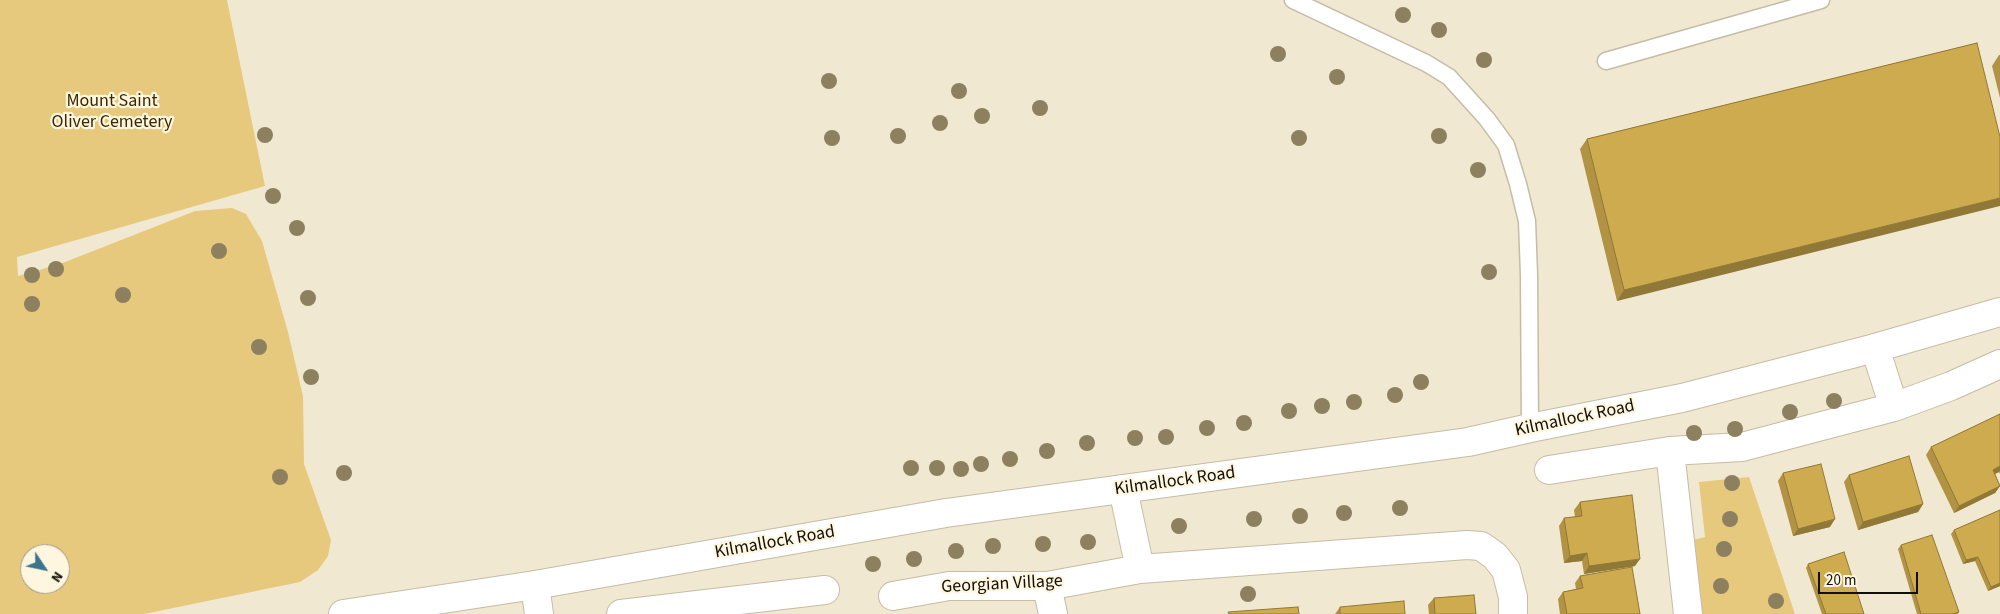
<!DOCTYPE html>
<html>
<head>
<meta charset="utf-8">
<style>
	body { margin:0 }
	#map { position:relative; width:2000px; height:614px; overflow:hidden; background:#f1e8d2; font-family:"Source Sans 3",sans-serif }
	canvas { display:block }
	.north { position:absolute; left:20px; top:544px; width:50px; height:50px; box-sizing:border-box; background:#fff6df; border:1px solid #a09a89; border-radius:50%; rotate:124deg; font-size:14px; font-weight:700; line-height:20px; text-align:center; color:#120f08 }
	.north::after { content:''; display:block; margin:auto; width:18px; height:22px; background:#3b758d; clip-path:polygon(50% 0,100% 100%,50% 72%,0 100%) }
	.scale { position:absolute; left:1818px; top:572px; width:100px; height:22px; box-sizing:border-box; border:2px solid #120f08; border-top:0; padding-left:6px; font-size:15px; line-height:18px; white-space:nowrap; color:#120f08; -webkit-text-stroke:4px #fff6df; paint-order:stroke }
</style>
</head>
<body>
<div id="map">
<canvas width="2000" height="614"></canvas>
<div class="north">N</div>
<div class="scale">20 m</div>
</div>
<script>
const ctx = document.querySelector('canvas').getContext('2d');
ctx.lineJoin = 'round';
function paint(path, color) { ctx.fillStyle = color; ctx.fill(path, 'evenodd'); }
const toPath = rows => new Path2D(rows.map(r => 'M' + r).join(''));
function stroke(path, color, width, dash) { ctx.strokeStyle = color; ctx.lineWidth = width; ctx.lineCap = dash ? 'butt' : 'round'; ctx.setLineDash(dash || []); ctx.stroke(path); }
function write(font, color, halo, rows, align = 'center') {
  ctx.font = font + ' "Source Sans 3",sans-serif'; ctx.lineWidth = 4.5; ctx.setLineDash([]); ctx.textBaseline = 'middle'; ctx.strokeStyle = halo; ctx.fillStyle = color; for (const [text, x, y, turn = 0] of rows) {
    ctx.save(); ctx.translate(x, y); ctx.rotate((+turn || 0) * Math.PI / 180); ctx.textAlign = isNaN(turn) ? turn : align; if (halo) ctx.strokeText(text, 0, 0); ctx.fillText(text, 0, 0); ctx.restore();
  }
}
const green = toPath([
	[0,0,227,0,265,186,17,257,18,276,60,264,195,211,232,208,246,214,262,241,288,332,303,396,304,464,331,540,328,556,318,570,300,582,144,614,0,614],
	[30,554,60,554,60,584,30,584],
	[1749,477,1795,614,1701,614,1693,540,1705,537,1699,482]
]);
const service = toPath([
	[1293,0,1426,63,1449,77,1487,119,1506,145,1518,184,1527,221,1529,275,1530,428],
	[1606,61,1821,0]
]);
const minor = toPath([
	[1875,348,1894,407],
	[1670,451,1688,614],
	[1549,470,1670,451,1742,447,1894,407,1951,386,2000,364],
	[1123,489,1140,569,1467,545,1481,546,1495,556,1506,570,1513,597,1513,614],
	[535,585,539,614],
	[1047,586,1053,614],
	[893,596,949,586,1047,586,1140,569],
	[621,614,825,590]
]);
const secondary = toPath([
	[343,614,535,585,946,513,1468,442,1530,428,1682,398,1875,348,2000,312]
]);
const trees = [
	[1403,15],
	[1439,30],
	[1278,54],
	[1484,60],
	[1337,77],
	[829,81],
	[959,91],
	[1040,108],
	[982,116],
	[940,123],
	[265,135],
	[898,136],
	[1439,136],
	[832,138],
	[1299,138],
	[1478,170],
	[273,196],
	[297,228],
	[219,251],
	[56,269],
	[1489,272],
	[32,275],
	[123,295],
	[308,298],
	[32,304],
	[259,347],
	[311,377],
	[1421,382],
	[1395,395],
	[1834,401],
	[1354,402],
	[1322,406],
	[1289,411],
	[1790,412],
	[1244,423],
	[1207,428],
	[1735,429],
	[1694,433],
	[1166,437],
	[1135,438],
	[1087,443],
	[1047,451],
	[1010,459],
	[981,464],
	[911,468],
	[937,468],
	[961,469],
	[344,473],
	[280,477],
	[1732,483],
	[1400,508],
	[1344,513],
	[1300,516],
	[1254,519],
	[1730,519],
	[1179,526],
	[1088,542],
	[1043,544],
	[993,546],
	[1724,549],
	[956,551],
	[914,559],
	[873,564],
	[1721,586],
	[1248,594],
	[1776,601]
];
const wall = toPath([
	[1977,43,1617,301,1580,149,1587,139],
	[1999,55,2000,55,2000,98,1992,66],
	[2000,414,2000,474,1999,472,1995,474,2000,486,1995,493,1954,513,1926,455,1931,447],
	[1783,473,1830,527,1793,536,1778,481],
	[1849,475,1923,504,1918,512,1858,530,1844,482],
	[1580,502,1635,566,1584,574,1582,561,1564,563,1559,526,1564,518,1575,517,1574,510],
	[2000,510,2000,586,1988,591,1975,561,1963,564,1951,534,1954,530],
	[1901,545,1959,612,1958,614,1917,614,1898,549],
	[1808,564,1864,614,1822,614,1806,568],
	[1580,576,1640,614,1560,614,1558,599,1563,592,1576,589,1575,583],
	[1434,598,1476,614,1429,614,1428,605],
	[1340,607,1405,614,1335,614]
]);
const shadedWall = toPath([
	[2000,198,2000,206,1617,301,1624,290],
	[2000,466,2000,470,1999,472,1988,477,1993,470],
	[2000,486,1995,493,1954,513,1959,506],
	[1923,504,1918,512,1858,530,1863,522],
	[1835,519,1830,527,1793,536,1798,529],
	[1587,553,1582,561,1564,563,1570,556],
	[1978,557,1975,561,1963,564,1966,560],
	[1640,559,1635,566,1584,574,1589,566],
	[2000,583,2000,586,1988,591,1991,587]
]);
const building = toPath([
	[1977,43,2000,137,2000,198,1624,290,1587,139,1977,43],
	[2000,414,2000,466,1993,470,2000,486,1959,506,1931,447,2000,414],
	[1909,456,1923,504,1863,522,1849,475,1909,456],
	[1821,464,1835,519,1798,529,1783,473,1821,464],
	[1632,495,1640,559,1589,566,1587,553,1570,556,1564,518,1582,516,1580,502,1632,495],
	[2000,510,2000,583,1991,587,1978,557,1966,560,1954,530,2000,510],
	[1932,535,1959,612,1953,614,1921,614,1901,545,1932,535],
	[1844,552,1864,614,1826,614,1808,564,1844,552],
	[1632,567,1640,614,1567,614,1563,592,1583,588,1580,576,1632,567],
	[1474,595,1476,614,1435,614,1434,598,1474,595],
	[1404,601,1405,614,1340,614,1340,607,1404,601],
	[1298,607,1299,614,1229,614,1228,612,1298,607]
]);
const parkNames = [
	["Mount Saint",112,102],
	["Oliver Cemetery",112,123]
];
const streetNames = [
	["Kilmallock Road",1575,419,-12],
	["Kilmallock Road",1175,482,-8],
	["Kilmallock Road",775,543,-10],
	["Georgian Village",1002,585,-3]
];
paint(green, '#e7c97e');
stroke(service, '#c5bca6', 19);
stroke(minor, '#c5bca6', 30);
stroke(secondary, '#c5bca6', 30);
stroke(service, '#fff', 16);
stroke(minor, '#fff', 28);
stroke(secondary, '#fff', 28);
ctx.fillStyle = '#8c805f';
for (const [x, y] of trees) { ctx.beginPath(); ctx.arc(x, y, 8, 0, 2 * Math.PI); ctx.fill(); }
paint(wall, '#b19343');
paint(shadedWall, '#907837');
paint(building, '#ceab4e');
stroke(building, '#907837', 1);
write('18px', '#392b01', '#fff6df', parkNames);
write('18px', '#120f08', '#fff6df', streetNames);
</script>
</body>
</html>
